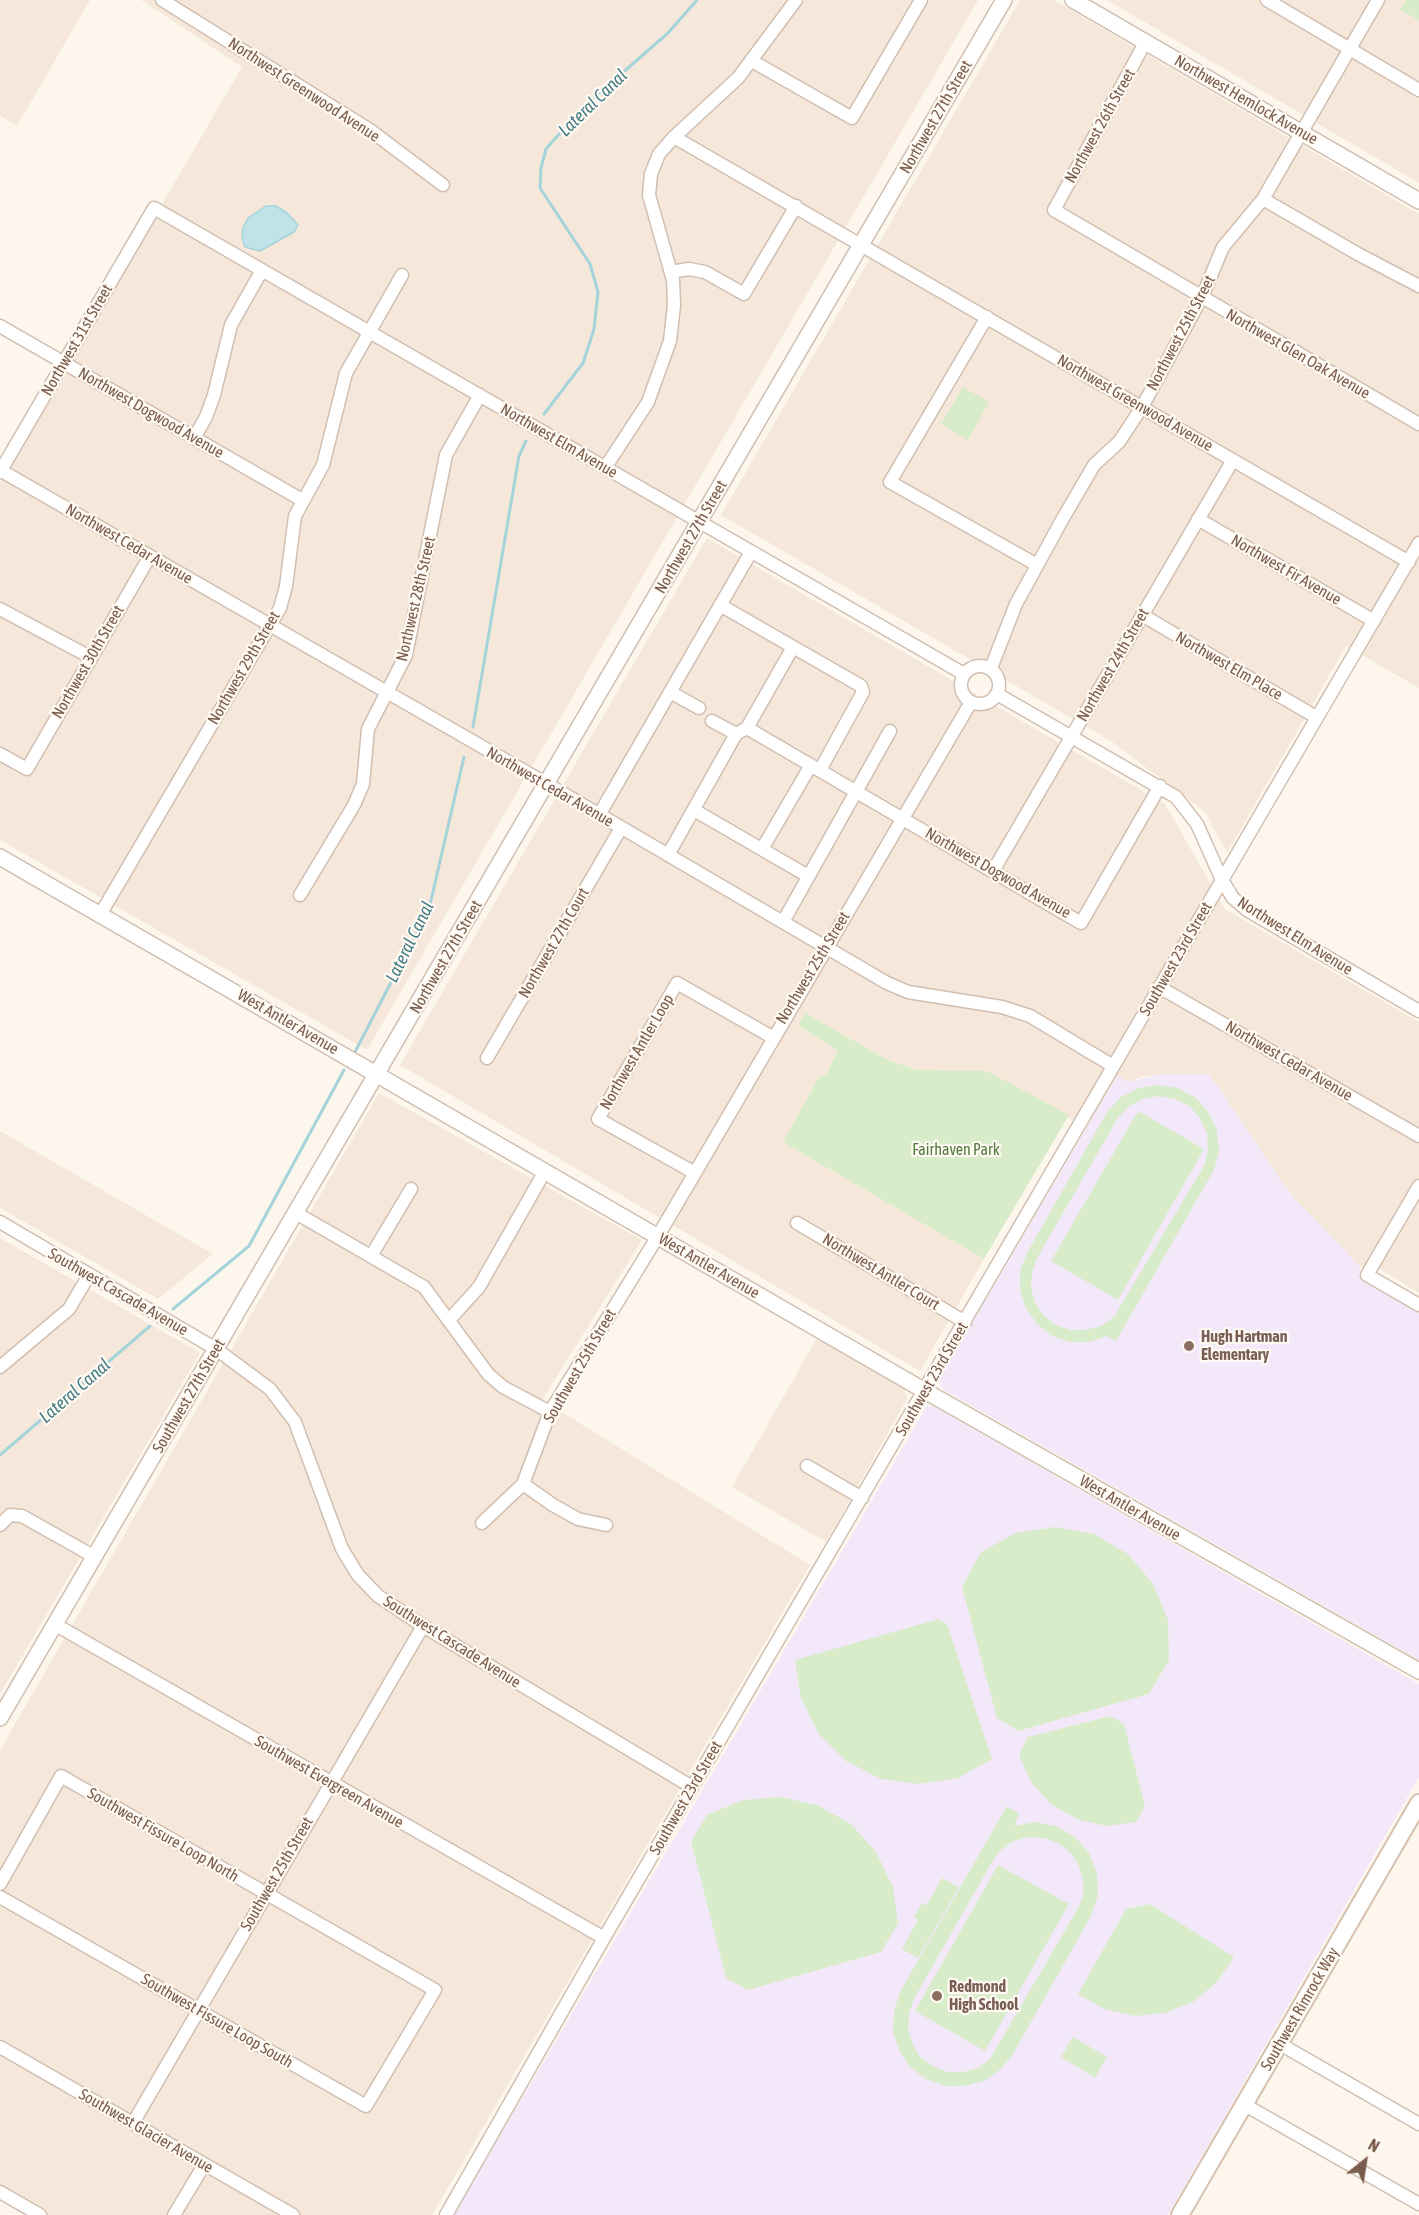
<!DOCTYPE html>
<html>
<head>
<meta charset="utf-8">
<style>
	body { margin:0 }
	#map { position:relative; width:1419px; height:2215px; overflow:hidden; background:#fdf6ec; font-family:"Asap Condensed",sans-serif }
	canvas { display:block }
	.north { position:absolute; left:1335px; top:2131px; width:60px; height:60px; -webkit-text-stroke:4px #fffaf3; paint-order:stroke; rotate:30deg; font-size:16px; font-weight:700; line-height:24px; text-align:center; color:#7a5c4d }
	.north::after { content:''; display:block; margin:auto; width:21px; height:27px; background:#7a5c4d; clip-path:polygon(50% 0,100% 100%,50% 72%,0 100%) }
</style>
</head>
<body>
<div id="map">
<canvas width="1419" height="2215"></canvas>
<div class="north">N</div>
</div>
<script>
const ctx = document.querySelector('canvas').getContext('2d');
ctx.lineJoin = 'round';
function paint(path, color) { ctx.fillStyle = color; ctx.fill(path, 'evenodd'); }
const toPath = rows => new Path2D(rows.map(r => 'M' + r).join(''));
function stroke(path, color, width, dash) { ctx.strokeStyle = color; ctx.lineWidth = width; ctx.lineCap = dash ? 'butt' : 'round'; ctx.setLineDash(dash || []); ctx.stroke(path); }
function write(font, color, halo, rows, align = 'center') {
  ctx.font = font + ' "Asap Condensed",sans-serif'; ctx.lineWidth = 4.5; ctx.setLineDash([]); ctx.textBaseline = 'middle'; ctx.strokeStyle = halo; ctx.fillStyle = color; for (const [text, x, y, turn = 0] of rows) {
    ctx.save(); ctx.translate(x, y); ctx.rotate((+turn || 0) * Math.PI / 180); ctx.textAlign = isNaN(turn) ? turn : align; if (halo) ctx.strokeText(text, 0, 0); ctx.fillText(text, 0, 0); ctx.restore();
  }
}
const residential = toPath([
	[0,0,90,0,17,126,0,115],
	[141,0,978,0,367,1050,0,840,0,482,242,67],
	[1020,0,1054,0,1419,214,1419,688,1346,646,1227,853,1205,812,1111,741,721,515],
	[1107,0,1419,0,1419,183],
	[707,538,1165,804,1225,909,1419,1022,1419,1293,1380,1269,1360,1266,1291,1195,1209,1074,1144,1076,1128,1082,1117,1077,1087,1128,987,1071,916,1070,886,1059,805,1013,798,1025,838,1051,826,1075,819,1077,783,1142,984,1259,920,1371,400,1065],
	[379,1093,642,1240,542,1400,810,1565,432,2215,42,2215,0,2192,0,1750],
	[0,1131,213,1254,158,1299,0,1208],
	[0,1238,200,1353,0,1694],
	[817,1338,896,1381,905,1390,907,1399,826,1542,732,1487]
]);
const education = toPath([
	[1160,1074,1209,1074,1291,1195,1360,1266,1359,1275,1364,1282,1419,1313,1419,1660,944,1390,940,1385,940,1378,1117,1076,1128,1082],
	[927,1406,933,1406,1419,1684,1419,1777,1168,2215,454,2215]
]);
const green = toPath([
	[1406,0,1419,0,1419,20,1400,10],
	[963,387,989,402,968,440,941,424],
	[805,1013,886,1059,916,1070,987,1071,1069,1115,984,1259,783,1142,819,1077,826,1075,838,1051,798,1025],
	[1158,1085,1178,1088,1196,1098,1209,1113,1217,1131,1219,1151,1214,1170,1116,1341,1107,1336,1089,1342,1070,1342,1052,1336,1037,1324,1026,1308,1020,1290,1020,1271,1027,1253,1107,1112,1121,1097,1139,1088],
	[1159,1096,1175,1099,1189,1106,1200,1118,1207,1133,1208,1148,1205,1164,1114,1317,1101,1326,1086,1330,1071,1330,1056,1325,1044,1316,1035,1303,1031,1288,1032,1273,1037,1258,1118,1118,1129,1106,1143,1099],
	[1138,1111,1204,1149,1118,1300,1051,1261],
	[1055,1527,1094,1534,1128,1554,1153,1584,1168,1620,1169,1660,1149,1694,1018,1731,997,1718,962,1587,981,1552,1016,1533],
	[939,1619,947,1624,992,1759,958,1778,919,1784,881,1779,846,1761,818,1733,801,1698,795,1660],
	[1110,1716,1124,1724,1145,1806,1136,1822,1106,1826,1077,1819,1051,1804,1031,1782,1019,1755,1028,1737],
	[780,1797,817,1805,851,1824,876,1852,893,1887,898,1924,881,1952,748,1990,726,1978,691,1841,707,1815,743,1800],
	[1007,1806,1019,1814,1014,1826,1034,1822,1056,1826,1075,1837,1089,1853,1097,1873,1098,1895,1091,1916,1013,2054,1001,2069,984,2081,965,2086,945,2086,926,2079,910,2067,899,2050,893,2031,894,2011,900,1992],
	[1029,1837,1044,1838,1058,1843,1071,1853,1079,1866,1083,1880,1083,1896,1077,1910,990,2059,978,2068,963,2072,947,2072,933,2066,920,2057,912,2043,908,2028,909,2013,914,1999,992,1862,1001,1850,1014,1841],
	[998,1865,1069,1904,985,2051,915,2011],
	[942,1878,959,1887,918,1958,902,1949,918,1920,914,1917,922,1903,927,1905],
	[1150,1904,1234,1957,1217,1982,1193,2002,1165,2013,1135,2016,1104,2009,1078,1994,1126,1909],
	[1073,2037,1107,2057,1095,2078,1061,2057]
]);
const water = toPath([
	[266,206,276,206,287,213,298,225,294,232,260,251,245,247,242,238,243,228,248,218,266,206]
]);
const stream = toPath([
	[544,414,583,363,594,329,598,292,590,264,540,188,541,168,546,149,581,109,668,33,697,0],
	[473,727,519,456,526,441],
	[355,1052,429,909,464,757],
	[173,1309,249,1246,344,1070],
	[0,1455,150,1326]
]);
const minor = toPath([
	[162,0,370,130,443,185],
	[1267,0,1419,90],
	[1146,41,1054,210,1419,424],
	[752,61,852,118,921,0],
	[674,137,1409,562],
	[1263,199,1358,254,1419,286],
	[671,272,689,269,705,272,744,294,796,206],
	[987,317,890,482,1037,565],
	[0,326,302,500],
	[194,438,206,417,214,395,231,325,262,270],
	[605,468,648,402,670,341,674,305,673,280,649,195,651,174,659,154,674,137,738,78,796,0],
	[0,470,547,784,887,983,908,992,1002,1007,1030,1016,1113,1066],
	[0,472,154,208,964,674],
	[1198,519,1374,621],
	[720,605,861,686,863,692,820,770],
	[0,609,90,657],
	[1142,615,1316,717],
	'961 685a19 19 0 1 1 38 0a19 19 0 1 1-38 0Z',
	[991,668,1016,604,1062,520,1094,465,1119,442,1142,407,1202,297,1223,247,1263,199,1378,0],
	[670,692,699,708],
	[997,694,1176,797,1197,824,1222,880,1233,898,1247,910,1419,1011],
	[712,721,736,734],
	[747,728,1081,923,1160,786],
	[0,754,27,769,150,556],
	[694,810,808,876],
	[599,815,751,552],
	[762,849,811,765],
	[668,855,736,734,747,728,793,647],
	[993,871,1233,460],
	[300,895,354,805,363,784,368,729,406,655,446,455,480,395],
	[100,915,280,608,286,586,295,516,323,465,346,373,402,275],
	[783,922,890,731],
	[1159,987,1419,1136],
	[487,1058,621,828],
	[695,1173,598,1119,677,983,772,1037],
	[1419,1186,1367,1275,1419,1305],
	[296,1213,424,1287,488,1374,503,1387,550,1412],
	[0,1222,216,1349,270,1389,295,1422,342,1549,358,1575,378,1596,423,1626,692,1787],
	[797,1223,965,1322],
	[371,1256,411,1189],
	[450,1319,479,1287,545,1171],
	[0,1367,69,1309,89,1275],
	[807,1466,862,1498],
	[523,1484,553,1505,578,1519,606,1525],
	[482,1523,523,1484,550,1412,658,1236,971,702],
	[0,1525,10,1515,22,1516,95,1557],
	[56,1625,604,1938],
	[0,1884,61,1776,435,1990,366,2106,0,1897],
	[1280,2044,1419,2124],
	[0,2047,293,2215],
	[1245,2105,1419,2204],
	[133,2123,423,1626],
	[0,2192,40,2215],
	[174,2215,204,2165],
	[446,2215,604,1938,1419,543]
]);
const tertiary = toPath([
	[1073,0,1419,201],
	[0,857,925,1391,1419,1671],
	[0,1718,1004,0]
]);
const secondary = toPath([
	[1180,2215,1419,1803]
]);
const markers = [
	[1189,1346,6,"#8d6e63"],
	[937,1996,6,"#8d6e63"]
];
const streetNames = [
	["Northwest Greenwood Avenue",304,90,33],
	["Northwest Hemlock Avenue",1246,100,30],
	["Northwest 27th Street",936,117,-60],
	["Northwest 26th Street",1100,126,-61],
	["Northwest 25th Street",1181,333,-62],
	["Northwest 31st Street",77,340,-60],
	["Northwest Glen Oak Avenue",1298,354,30],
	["Northwest Greenwood Avenue",1135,403,30],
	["Northwest Dogwood Avenue",151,413,30],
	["Northwest Elm Avenue",559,441,30],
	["Northwest 27th Street",691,537,-60],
	["Northwest Cedar Avenue",129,544,30],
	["Northwest Fir Avenue",1286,570,30],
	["Northwest 28th Street",416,599,-77],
	["Northwest 30th Street",88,662,-60],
	["Northwest 24th Street",1113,665,-60],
	["Northwest Elm Place",1229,666,30],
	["Northwest 29th Street",244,668,-60],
	["Northwest Cedar Avenue",550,787,30],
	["Northwest Dogwood Avenue",998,873,30],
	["Northwest Elm Avenue",1295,936,32],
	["Northwest 27th Court",554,943,-60],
	["Northwest 27th Street",446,957,-60],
	["Southwest 23rd Street",1176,959,-60],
	["Northwest 25th Street",813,968,-59],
	["West Antler Avenue",288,1022,30],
	["Northwest Antler Loop",637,1052,-60],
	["Northwest Cedar Avenue",1289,1061,30],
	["West Antler Avenue",709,1266,30],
	["Northwest Antler Court",881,1272,31],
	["Southwest Cascade Avenue",118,1292,30],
	["Southwest 25th Street",580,1366,-60],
	["Southwest 23rd Street",932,1379,-60],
	["Southwest 27th Street",189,1396,-60],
	["West Antler Avenue",1130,1508,30],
	["Southwest Cascade Avenue",452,1642,32],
	["Southwest Evergreen Avenue",329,1782,30],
	["Southwest 23rd Street",686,1798,-60],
	["Southwest Fissure Loop North",163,1835,30],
	["Southwest 25th Street",277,1874,-60],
	["Southwest Rimrock Way",1300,2009,-60],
	["Southwest Fissure Loop South",217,2021,30],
	["Southwest Glacier Avenue",146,2131,30]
];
const parkNames = [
	["Fairhaven Park",956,1150]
];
const educationNames = [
	["Hugh Hartman",1201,1337],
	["Elementary",1201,1355],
	["Redmond",949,1987],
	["High School",949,2005]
];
const waterNames = [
	["Lateral Canal",593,103,-44],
	["Lateral Canal",410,942,-64],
	["Lateral Canal",75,1391,-41]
];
paint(residential, '#f5e8da');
paint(education, '#f3e8fa');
paint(green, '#d8ecc9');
paint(water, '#bfe3e8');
stroke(water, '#a5d3da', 1.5);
stroke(stream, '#a5d3da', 3);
stroke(minor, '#d1beb0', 15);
stroke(tertiary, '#d1beb0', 18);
stroke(secondary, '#d6c0b0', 20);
stroke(minor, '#fff', 12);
stroke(tertiary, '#fff', 15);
stroke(secondary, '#fff', 16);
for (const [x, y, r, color] of markers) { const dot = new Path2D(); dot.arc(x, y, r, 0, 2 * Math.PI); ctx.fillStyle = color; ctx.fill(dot); stroke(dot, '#fffaf3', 2); }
write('16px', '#7a5c4d', '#fffaf3', streetNames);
write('16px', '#537a41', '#fffaf3', parkNames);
write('bold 16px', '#785e54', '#fffaf3', educationNames, 'left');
write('italic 18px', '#437c86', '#fffaf3', waterNames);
</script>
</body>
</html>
